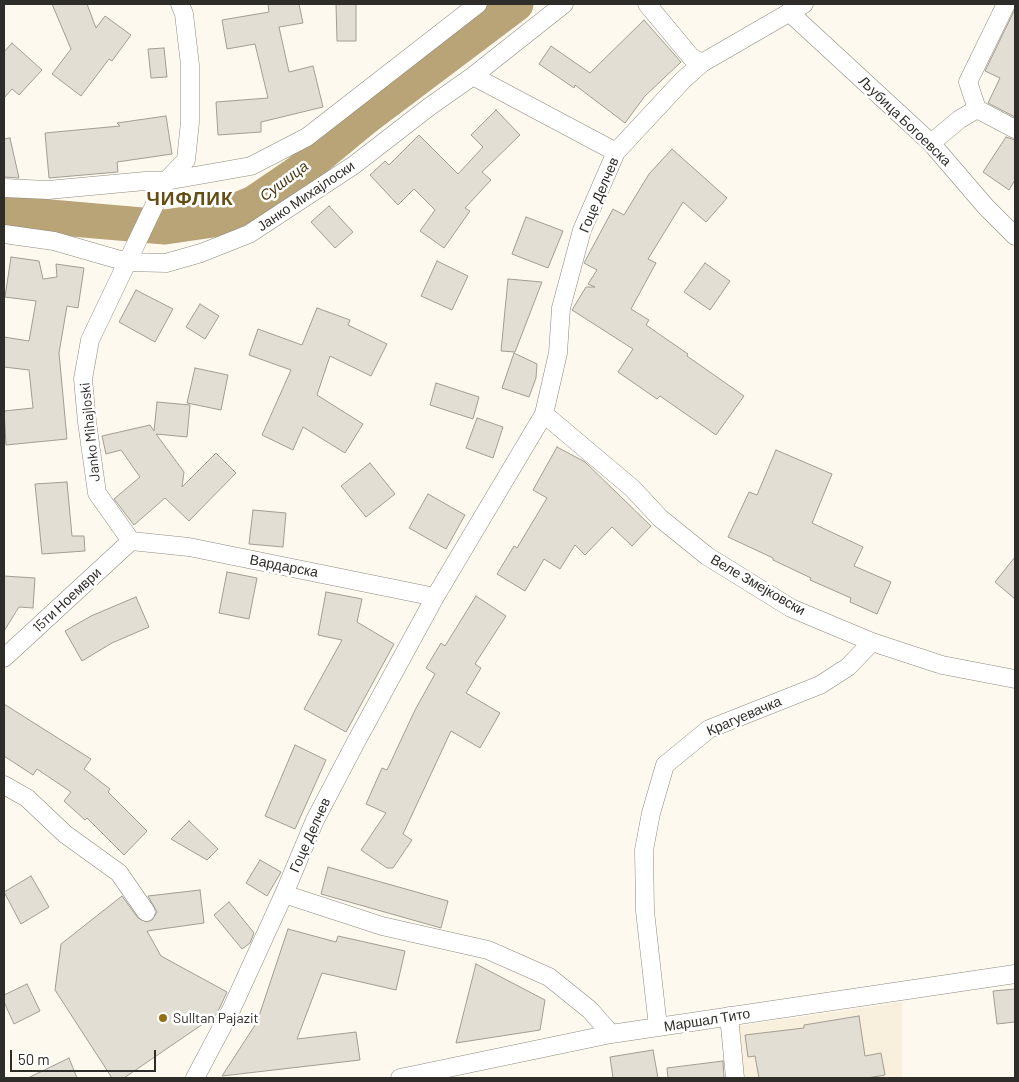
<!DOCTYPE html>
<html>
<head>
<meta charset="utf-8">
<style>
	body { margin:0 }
	#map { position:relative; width:1019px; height:1082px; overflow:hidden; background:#fef9ee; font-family:Barlow,sans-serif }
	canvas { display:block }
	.frame { position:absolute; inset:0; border:5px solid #2f2d29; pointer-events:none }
	.scale { position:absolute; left:10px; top:1050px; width:146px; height:22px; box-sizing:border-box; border:2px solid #2f2d29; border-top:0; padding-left:6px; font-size:15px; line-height:18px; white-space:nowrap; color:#2f2d29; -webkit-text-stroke:4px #fff; paint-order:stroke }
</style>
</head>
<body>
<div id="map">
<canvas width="1019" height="1082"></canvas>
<div class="frame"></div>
<div class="scale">50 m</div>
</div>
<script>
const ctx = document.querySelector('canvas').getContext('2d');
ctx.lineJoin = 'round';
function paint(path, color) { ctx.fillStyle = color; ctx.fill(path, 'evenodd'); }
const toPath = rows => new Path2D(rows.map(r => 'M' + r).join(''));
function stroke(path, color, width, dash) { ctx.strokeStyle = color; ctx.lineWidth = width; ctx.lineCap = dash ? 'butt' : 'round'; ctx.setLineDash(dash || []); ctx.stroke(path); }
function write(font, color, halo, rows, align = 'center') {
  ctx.font = font + ' Barlow,sans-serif'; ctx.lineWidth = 5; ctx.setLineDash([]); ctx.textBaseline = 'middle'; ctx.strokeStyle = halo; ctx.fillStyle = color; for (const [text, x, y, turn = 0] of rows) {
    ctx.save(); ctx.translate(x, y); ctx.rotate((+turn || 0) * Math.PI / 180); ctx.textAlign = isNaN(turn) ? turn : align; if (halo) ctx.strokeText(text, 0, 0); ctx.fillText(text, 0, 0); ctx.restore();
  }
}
const built = toPath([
	[902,1002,902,1078,740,1078,731,1027]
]);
const river = toPath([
	[4,213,165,227,213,220,254,203,298,173,366,117,516,4]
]);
const building = toPath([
	[52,4,87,4,96,28,105,16,131,35,112,61,109,59,81,96,52,74,71,49,52,4],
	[268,4,299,4,303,23,279,27,289,72,313,66,323,107,261,122,261,132,218,135,216,102,268,98,255,44,227,49,222,20,269,12,268,4],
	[336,4,356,4,356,41,337,41,336,4],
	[1015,9,1015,117,988,103,1000,78,985,71,1015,9],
	[644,20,681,62,645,96,625,123,575,85,574,88,539,64,551,46,590,73,644,20],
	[12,43,42,70,19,95,12,89,4,98,4,52,12,43],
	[164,48,167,77,151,78,148,49,164,48],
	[496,110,520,135,482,172,491,180,465,208,470,211,444,248,420,231,435,210,414,189,398,205,370,175,385,161,389,165,419,135,458,174,483,147,471,135,496,110],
	[166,116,172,154,117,162,118,172,49,178,45,133,120,126,117,123,166,116],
	[1006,137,1015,140,1015,180,1009,190,983,172,1006,137],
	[10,138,19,178,4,177,4,139,10,138],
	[672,149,727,198,706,222,683,202,648,259,656,263,631,309,649,320,646,325,688,354,687,356,744,396,716,435,660,396,657,399,618,372,633,349,572,310,586,287,595,287,588,284,597,270,584,263,613,209,624,215,649,174,672,149],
	[329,206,353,232,335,248,311,222,329,206],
	[526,217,563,231,548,268,512,254,526,217],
	[11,257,39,261,43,279,57,277,56,264,84,268,78,308,67,306,59,353,67,439,6,445,4,411,33,408,29,370,4,367,4,337,29,341,36,301,5,297,11,257],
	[437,261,468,276,452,310,421,296,437,261],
	[705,263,730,281,710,310,684,292,705,263],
	[508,279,542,282,515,352,501,351,508,279],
	[136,290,173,309,155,342,119,322,136,290],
	[200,304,219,316,205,339,186,327,200,304],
	[317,308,350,320,348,325,387,344,371,376,330,356,317,395,363,424,345,453,303,427,293,450,262,435,291,370,249,355,258,329,302,345,317,308],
	[514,353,537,364,536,378,529,397,502,388,514,353],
	[195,368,228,375,221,410,187,403,195,368],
	[436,383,479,397,473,419,430,405,436,383],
	[157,402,190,405,187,437,156,434,184,472,182,487,216,453,236,473,189,521,165,498,134,525,114,499,140,477,121,450,106,454,102,436,150,425,154,431,157,402],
	[477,418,503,427,493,458,466,448,477,418],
	[557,447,585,462,651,526,632,546,612,527,585,555,575,545,560,569,544,559,525,591,497,574,514,546,517,548,547,498,533,490,557,447],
	[776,450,832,474,812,523,863,547,854,566,891,582,877,614,850,602,851,598,810,580,811,578,773,560,773,558,728,537,749,492,757,495,776,450],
	[370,463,395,494,366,517,341,486,370,463],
	[67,482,72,536,84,536,85,551,42,554,35,484,67,482],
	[428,494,465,515,446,549,409,528,428,494],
	[253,510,286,513,283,547,249,544,253,510],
	[1015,557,1015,599,995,582,1015,557],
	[227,572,257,578,249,619,219,613,227,572],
	[4,576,35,578,33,608,19,607,4,631,4,576],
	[326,592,362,599,357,622,394,644,346,732,304,709,342,640,318,635,326,592],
	[476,596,506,616,475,664,481,668,466,693,500,713,480,748,451,731,403,834,412,840,393,868,387,868,361,850,386,813,366,804,382,768,387,770,415,710,435,674,426,668,441,643,445,646,476,596],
	[136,597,149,627,112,643,82,661,65,631,91,616,136,597],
	[4,704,91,759,84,769,110,789,108,792,147,831,124,855,87,818,85,820,64,801,71,792,37,769,33,775,4,756,4,704],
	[295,745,326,760,295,829,265,816,295,745],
	[189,821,218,849,207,860,171,839,189,821],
	[260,860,281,872,267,896,246,883,260,860],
	[328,867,448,901,441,928,321,894,328,867],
	[31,876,49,907,21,924,4,892,31,876],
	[200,890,204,923,147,931,161,956,227,992,221,1005,216,1015,124,1078,112,1078,55,990,61,944,122,896,138,918,147,922,152,920,157,912,148,896,200,890],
	[229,902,254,933,250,943,242,949,214,915,229,902],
	[288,929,336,942,338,936,405,951,396,990,322,973,297,1039,356,1032,360,1060,222,1076,257,1022,288,929],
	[476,964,545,1000,540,1030,456,1043,476,964],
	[27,984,40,1011,14,1024,4,1002,4,995,27,984],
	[1015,989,1015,1022,997,1024,993,991,1015,989],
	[859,1016,865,1056,881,1053,885,1075,867,1078,759,1078,755,1056,748,1057,745,1035,804,1028,804,1025,859,1016],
	[653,1050,658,1078,613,1078,610,1057,653,1050],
	[69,1058,77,1078,28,1078,69,1058],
	[723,1061,724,1078,668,1078,667,1068,723,1061]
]);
const minor = toPath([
	[647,4,691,57,702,63],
	[789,12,931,143,986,207,1015,236],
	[473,76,616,152],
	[977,109,968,82,1006,4],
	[931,143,960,119,977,109,1015,129],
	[4,188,48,190,145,181,166,181,251,166,307,137,478,4],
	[4,234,54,241,127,262,166,263,201,253,249,234,354,165,429,107,473,76,564,4],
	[544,414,632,488,660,518,707,556,791,608,872,642,942,665,1015,679],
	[131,541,97,493,87,422,83,379,90,340,166,181,186,160,190,122,190,65,184,14,180,4],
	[131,541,189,547,435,597],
	[4,658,131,541],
	[4,785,27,798,65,834,119,873,146,912],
	[284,894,382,926,488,950,549,977,590,1010,611,1034],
	[729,1016,735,1078],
	[658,1027,645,911,644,850,651,813,665,765,709,729,820,685,848,667,872,642],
	[195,1078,231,1010,284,894,315,820,357,740,435,597,544,414,558,353,561,308,582,230,616,152,683,80,702,63,804,4],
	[400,1078,611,1034,1015,974]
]);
const markers = [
	[163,1018,5,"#917016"]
];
const streetNames = [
	["Љубица Богоевска",905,121,44],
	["Гоце Делчев",599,195,-67],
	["Јанко Михајлоски",306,196,-34],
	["Janko Mihajloski",90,432,-96],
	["Вардарска",284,566,11],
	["Веле Змејковски",758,585,30],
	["15ти Ноември",67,600,-43],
	["Крагуевачка",744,716,-23],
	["Гоце Делчев",310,835,-66],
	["Маршал Тито",707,1020,-9]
];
const poiNames = [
	["Sulltan Pajazit",173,1018]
];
const waterNames = [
	["Сушица",284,181,-37]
];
const districtNames = [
	["ЧИФЛИК",190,199]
];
paint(built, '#f8efdd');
stroke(river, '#b8a476', 35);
paint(building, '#e3ded3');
stroke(building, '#a29d93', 1);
stroke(minor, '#8e8a80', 19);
stroke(minor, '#fff', 18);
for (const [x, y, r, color] of markers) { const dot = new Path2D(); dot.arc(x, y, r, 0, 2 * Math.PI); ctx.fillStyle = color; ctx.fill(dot); stroke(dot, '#fff', 2); }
write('14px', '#2f2d29', '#fff', streetNames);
write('14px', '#2f2d29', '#fff', poiNames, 'left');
write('italic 15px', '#4a3b15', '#fff', waterNames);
ctx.letterSpacing = '1px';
write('bold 19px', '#654e13', '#fff', districtNames);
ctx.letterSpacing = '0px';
</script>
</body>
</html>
